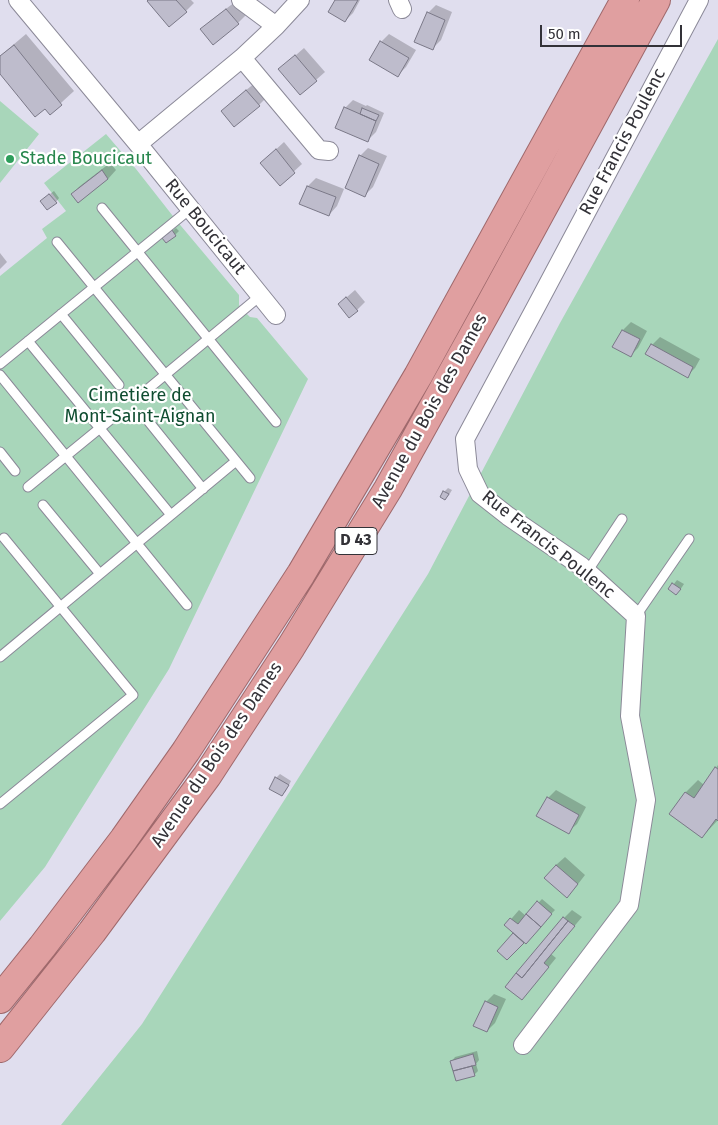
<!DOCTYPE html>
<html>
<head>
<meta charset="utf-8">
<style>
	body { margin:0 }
	#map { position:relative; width:718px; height:1125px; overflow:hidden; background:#e0deee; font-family:"Fira Sans",sans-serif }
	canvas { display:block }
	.scale { position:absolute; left:540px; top:25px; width:142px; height:22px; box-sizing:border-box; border:2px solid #333238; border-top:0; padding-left:6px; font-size:15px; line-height:18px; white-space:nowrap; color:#333238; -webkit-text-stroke:4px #fff; paint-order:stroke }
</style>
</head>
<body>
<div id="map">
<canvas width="718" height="1125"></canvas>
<div class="scale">50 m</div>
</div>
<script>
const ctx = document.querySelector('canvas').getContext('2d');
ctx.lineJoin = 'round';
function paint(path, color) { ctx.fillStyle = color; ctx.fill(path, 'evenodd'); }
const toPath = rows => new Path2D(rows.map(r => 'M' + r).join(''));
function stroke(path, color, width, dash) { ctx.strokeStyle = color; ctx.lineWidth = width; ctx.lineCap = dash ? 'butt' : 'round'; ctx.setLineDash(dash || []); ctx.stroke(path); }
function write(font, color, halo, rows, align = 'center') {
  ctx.font = font + ' "Fira Sans",sans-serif'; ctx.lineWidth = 4.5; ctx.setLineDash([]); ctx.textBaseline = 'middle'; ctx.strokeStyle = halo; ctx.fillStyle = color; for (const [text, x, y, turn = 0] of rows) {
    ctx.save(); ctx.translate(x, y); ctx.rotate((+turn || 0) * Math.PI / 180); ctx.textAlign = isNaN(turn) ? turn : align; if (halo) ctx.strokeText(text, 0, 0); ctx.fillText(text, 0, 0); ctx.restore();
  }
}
const green = toPath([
	[718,39,718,1125,61,1125,142,1024,428,574,560,323],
	[0,101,39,134,0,183],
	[106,134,136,169,176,220,239,295,239,305,243,310,250,317,257,318,308,379,169,669,45,867,0,921,0,276,47,238,42,229,66,211,44,183]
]);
const shadow = toPath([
	[150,0,191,0,194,3,186,11],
	[336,0,360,0,353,13,345,21],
	[235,2,246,15,238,23,210,21],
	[436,5,452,12,441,40,433,48,428,13],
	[26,34,74,91,50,113,45,108,0,72,0,56],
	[389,34,416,50,406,67,398,75,381,42],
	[304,48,325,72,300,94,280,69],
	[255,83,267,97,259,105,230,103],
	[353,100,366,106,367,105,384,113,376,132,368,140,345,108],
	[284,142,302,164,280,184,270,155],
	[368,148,387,156,373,187,365,195,360,156],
	[110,163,116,170,108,179,72,194,80,186],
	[316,178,344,189,337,206,329,215,308,186],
	[54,191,59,198,56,202,46,197],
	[176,228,179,231,175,235,168,235],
	[0,253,7,262,0,269],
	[355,290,365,302,357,310,339,304],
	[631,322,647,331,638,348,630,356,623,330],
	[660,337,700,359,695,368,687,376,652,345],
	[448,488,452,490,449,495,445,499,444,492],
	[677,580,684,584,680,590,670,589],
	[718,765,718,820,702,837,670,814,686,792,698,780,704,785],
	[280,774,291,781,286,791,282,795,276,778],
	[556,790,586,807,577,824,568,832,548,798],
	[565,857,585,875,575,888,556,865],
	[542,899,555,910,507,959,499,950,515,933,506,925,519,910,526,916],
	[572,910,582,917,551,954,556,958,530,990,564,918],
	[494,994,506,999,495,1023,487,1031,486,1002],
	[477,1051,479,1060,476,1064,478,1071,474,1075,452,1061,455,1057]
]);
const building = toPath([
	[148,0,176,0,187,12,169,27,147,1,148,0],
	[335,0,358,0,345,22,328,12,335,0],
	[226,9,239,24,213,45,200,29,226,9],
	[427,12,445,20,433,50,414,42,427,12],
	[380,41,409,58,398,77,369,60,380,41],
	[14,45,62,105,50,115,45,109,35,117,0,74,0,56,14,45],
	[295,55,317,81,300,95,278,69,295,55],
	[246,90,260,106,234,127,221,111,246,90],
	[344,107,376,121,368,142,335,128,344,107],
	[362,108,379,115,376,121,360,114,362,108],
	[276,149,295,173,280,186,260,163,276,149],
	[359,155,379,164,365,197,345,188,359,155],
	[102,170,108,179,78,203,71,194,102,170],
	[307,186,336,197,329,216,299,204,307,186],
	[49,194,57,203,47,210,40,201,49,194],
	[172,230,176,236,166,243,162,238,172,230],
	[346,297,358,311,349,318,338,304,346,297],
	[622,330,640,339,631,357,612,347,622,330],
	[651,344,693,367,688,378,645,354,651,344],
	[443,491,449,494,445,500,440,497,443,491],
	[672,583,681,589,676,595,668,589,672,583],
	[715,767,718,769,718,821,716,819,702,838,669,814,685,792,694,798,715,767],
	[275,777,289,785,282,796,269,789,275,777],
	[547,797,579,815,569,834,536,816,547,797],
	[556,865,578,884,567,898,544,878,556,865],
	[537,901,552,914,541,927,526,914,537,901],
	[526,914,541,927,526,944,504,925,510,918,518,924,526,914],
	[563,917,568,921,522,978,516,973,563,917],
	[568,921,575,926,544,963,549,967,522,1000,505,987,516,973,522,978,568,921],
	[513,933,524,943,507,960,497,951,513,933],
	[485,1001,498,1007,487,1032,473,1026,485,1001],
	[473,1054,476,1065,453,1071,450,1061,473,1054],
	[472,1066,475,1076,456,1081,453,1071,472,1066]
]);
const service = toPath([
	[102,208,276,422],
	[57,242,250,478],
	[61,314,119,385],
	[28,341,171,515],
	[0,364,190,209],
	[0,375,187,605],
	[148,389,260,296],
	[145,417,203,489],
	[0,452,15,471],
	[28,487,116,415],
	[43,505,100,574],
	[587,572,622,519],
	[636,616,689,539],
	[0,657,236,461],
	[0,804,133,695,4,538]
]);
const minor = toPath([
	[18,0,138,144,276,315],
	[241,0,276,26],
	[398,0,402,9],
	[242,58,319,150,329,151],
	[138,144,242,58,276,26,300,0],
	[523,1045,629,905,646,800,630,716,636,616,581,566,508,516,480,494,468,469,465,439,537,305,699,0]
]);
const trunk = toPath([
	[0,999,42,947,124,839,186,751,301,574,418,376,625,0],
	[0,1048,92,932,207,776,291,647,388,489,490,305,656,0]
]);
const markers = [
	[10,159,5,"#2e9e5b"]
];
const shields = [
	[356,541,42]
];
const shieldNames = [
	["D 43",356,541]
];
const streetNames = [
	["Rue Francis Poulenc",623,142,-62],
	["Rue Boucicaut",205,227,51],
	["Avenue du Bois des Dames",430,411,-61],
	["Rue Francis Poulenc",548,545,38],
	["Avenue du Bois des Dames",217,755,-56]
];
const leisureNames = [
	["Stade Boucicaut",20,159]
];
const parkNames = [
	["Cimetière de",140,396],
	["Mont-Saint-Aignan",140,417]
];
paint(green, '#a8d6ba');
paint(shadow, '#0003');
paint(building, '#bebccc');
stroke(building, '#7a7887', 1);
stroke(service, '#8b8998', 11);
stroke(minor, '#8b8998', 20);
stroke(trunk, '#9f696c', 30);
stroke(service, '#fff', 9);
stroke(minor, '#fff', 18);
stroke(trunk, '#e09fa0', 28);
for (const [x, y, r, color] of markers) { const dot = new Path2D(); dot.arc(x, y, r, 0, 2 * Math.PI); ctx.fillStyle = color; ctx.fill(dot); stroke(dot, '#fff', 2); }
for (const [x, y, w] of shields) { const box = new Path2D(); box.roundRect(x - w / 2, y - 13.5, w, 27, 4); ctx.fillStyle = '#fff'; ctx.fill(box); stroke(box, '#333238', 1); }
write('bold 16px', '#333238', null, shieldNames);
write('18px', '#333238', '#fff', streetNames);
write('18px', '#27864d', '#fff', leisureNames, 'left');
write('18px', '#0f4d30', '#fff', parkNames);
</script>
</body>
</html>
